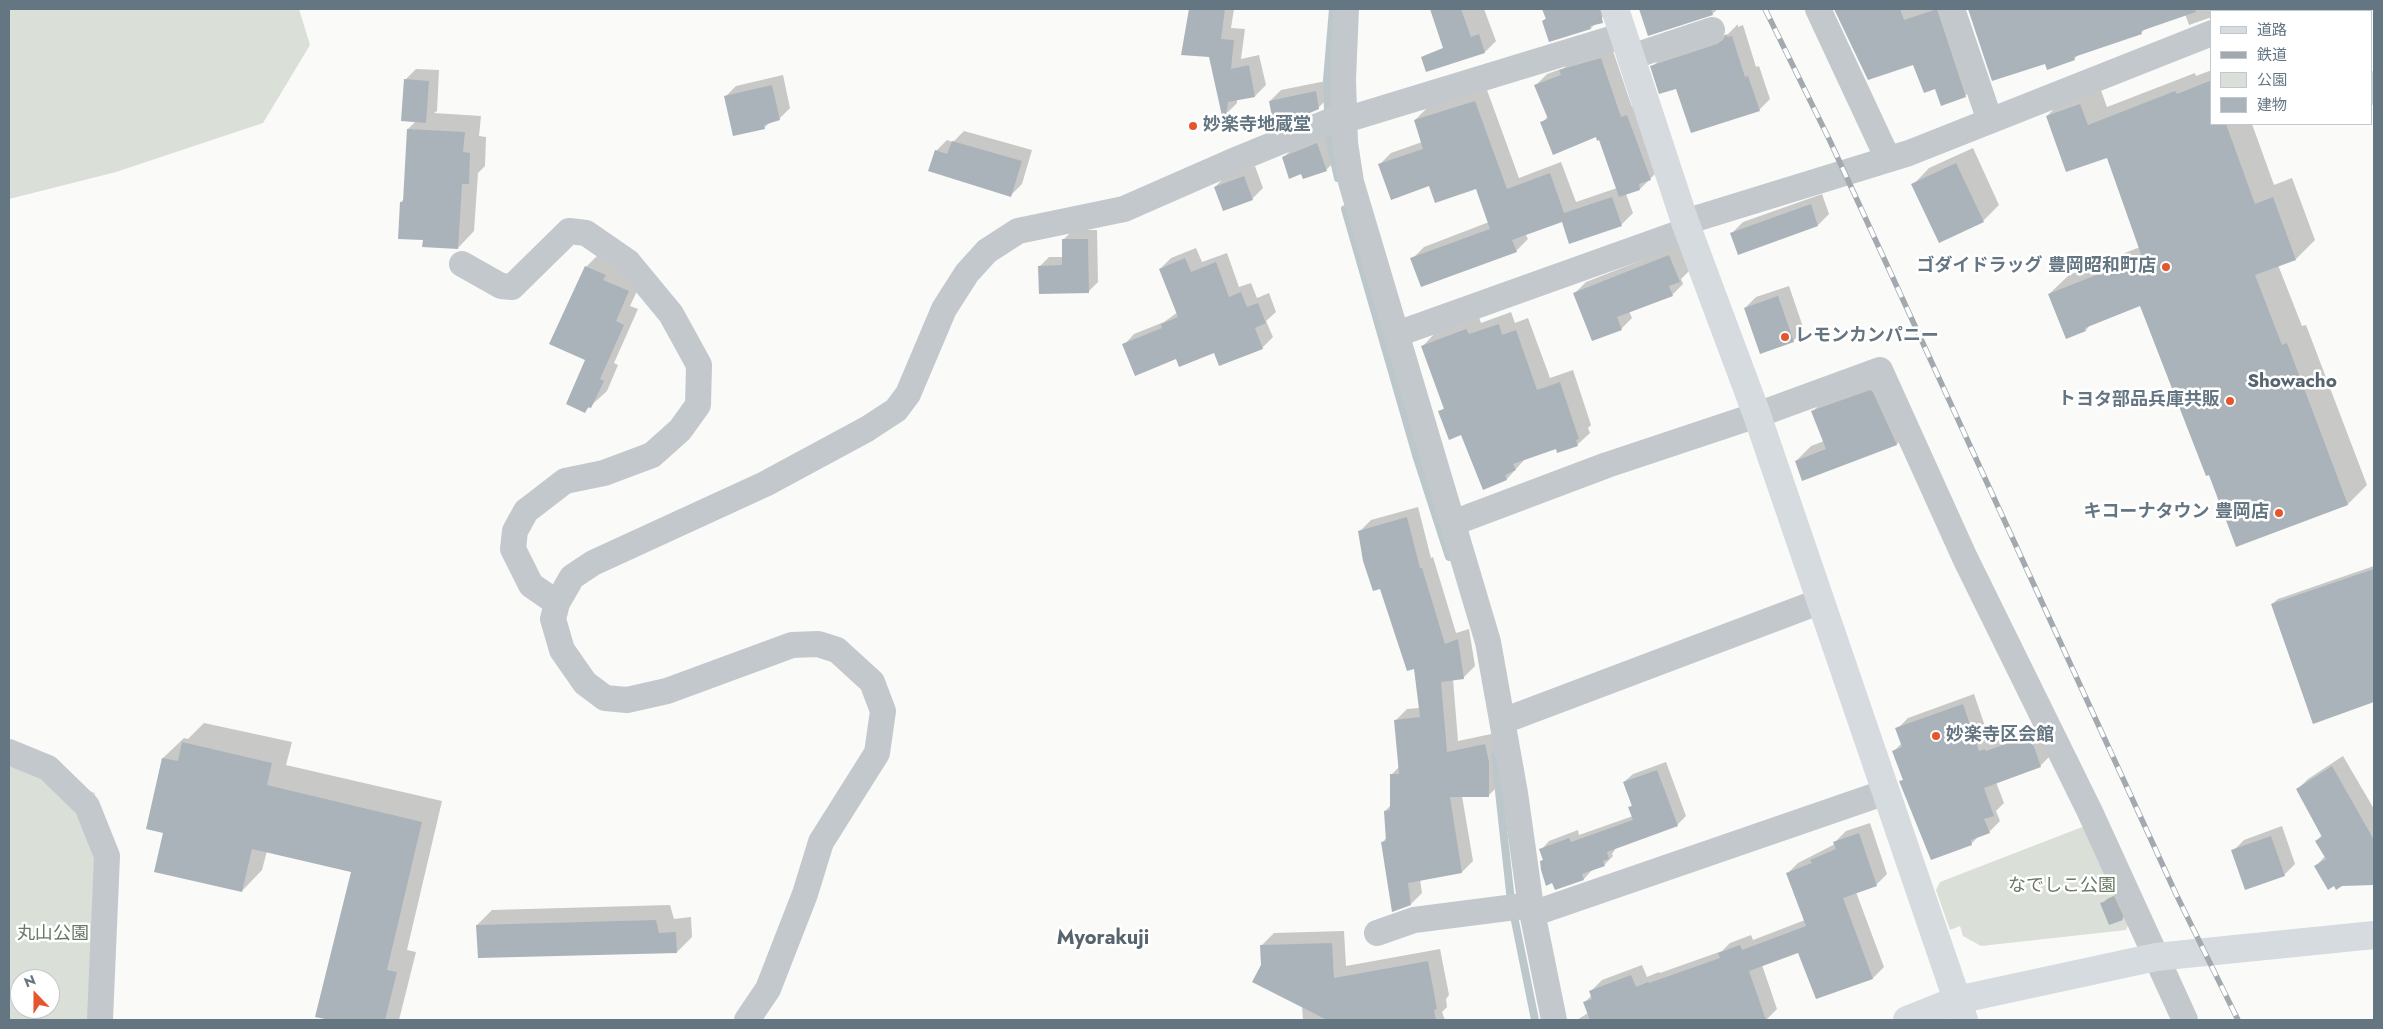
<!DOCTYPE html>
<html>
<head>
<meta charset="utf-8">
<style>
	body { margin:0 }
	#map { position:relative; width:2383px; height:1029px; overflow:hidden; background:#fafaf8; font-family:Jost,"Noto Sans JP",sans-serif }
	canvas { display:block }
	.frame { position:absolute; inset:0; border:10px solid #657683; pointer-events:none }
	.legend { position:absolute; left:2210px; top:10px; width:162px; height:115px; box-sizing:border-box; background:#fff; border:1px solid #c1c8cd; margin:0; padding:6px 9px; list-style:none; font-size:15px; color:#657683 }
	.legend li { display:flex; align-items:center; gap:10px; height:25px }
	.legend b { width:25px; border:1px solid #c1c8cd }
	.north { position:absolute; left:10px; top:969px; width:50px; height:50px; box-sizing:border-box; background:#fff; border:1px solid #c1c8cd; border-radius:50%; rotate:338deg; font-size:14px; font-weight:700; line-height:20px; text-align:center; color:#657683 }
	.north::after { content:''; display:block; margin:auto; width:18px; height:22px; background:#e4572e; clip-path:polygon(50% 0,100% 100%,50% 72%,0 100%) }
</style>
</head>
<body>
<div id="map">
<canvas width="2383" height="1029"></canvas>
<div class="frame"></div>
<ul class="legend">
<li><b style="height:6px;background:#d6dbdf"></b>道路</li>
<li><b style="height:6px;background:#a2aab0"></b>鉄道</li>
<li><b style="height:14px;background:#dadfd7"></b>公園</li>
<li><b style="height:14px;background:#aab3b9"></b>建物</li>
</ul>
<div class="north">N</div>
</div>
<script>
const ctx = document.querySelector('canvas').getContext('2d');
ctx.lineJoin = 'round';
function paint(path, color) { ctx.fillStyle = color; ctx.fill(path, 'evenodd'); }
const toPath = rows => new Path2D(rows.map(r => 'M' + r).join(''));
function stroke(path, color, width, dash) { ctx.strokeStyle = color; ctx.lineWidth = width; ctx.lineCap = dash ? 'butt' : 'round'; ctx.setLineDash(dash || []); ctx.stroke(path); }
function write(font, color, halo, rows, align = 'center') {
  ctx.font = font + ' Jost,"Noto Sans JP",sans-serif'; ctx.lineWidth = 5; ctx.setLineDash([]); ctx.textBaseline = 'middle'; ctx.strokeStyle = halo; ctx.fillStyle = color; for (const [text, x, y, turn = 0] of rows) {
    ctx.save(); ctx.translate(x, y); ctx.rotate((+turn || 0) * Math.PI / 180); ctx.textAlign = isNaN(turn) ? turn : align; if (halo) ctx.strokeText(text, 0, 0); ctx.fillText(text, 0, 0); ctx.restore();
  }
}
const green = toPath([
	[9,9,299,9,310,45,263,123,116,172,9,199],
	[9,758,95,793,98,1020,9,1020],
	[20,979,50,979,50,1009,20,1009],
	[2090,824,2132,917,2126,930,1981,946,1963,936,1960,926,1950,930,1936,890,1940,882]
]);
const shadow = toPath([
	[1191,9,1234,9,1231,28,1245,29,1241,59,1259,55,1266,85,1255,96,1237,99,1237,103,1226,114,1210,56,1182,53],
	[1431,9,1484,9,1496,41,1485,52,1449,63],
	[1543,9,1608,9,1608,12,1591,28,1543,21,1546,18],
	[1640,9,1718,9,1712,14,1648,34],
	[1835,9,1954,9,1978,83,1965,96,1936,87,1914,64,1869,79],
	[1969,9,2224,9,2222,11,2212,11,2212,17,2189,25,2185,14,2146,28,2141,33,2079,54,2074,59,2046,62,1993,79],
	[1738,24,1738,27,1743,25,1756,67,1759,66,1770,99,1759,110,1677,87,1652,67,1663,56,1728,34],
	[1612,48,1632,107,1638,105,1661,168,1640,189,1626,194,1633,213,1621,225,1562,220,1525,233,1528,239,1516,251,1412,259,1424,247,1489,222,1477,188,1430,185,1380,164,1391,153,1422,142,1415,120,1427,108,1487,90,1519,178,1561,162,1576,202,1617,188,1600,139,1596,136,1542,123,1548,116,1536,85,1547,74,1564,68,1572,60],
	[416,69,439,70,437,111,434,113,481,116,479,136,486,137,485,166,478,173,474,231,458,248,424,239,401,202,404,199,408,129,416,121,405,80],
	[2212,70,2212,124,2252,124,2274,185,2292,178,2315,240,2296,259,2278,265,2302,326,2306,325,2367,485,2348,504,2237,545,2141,304,2091,324,2086,330,2049,294,2069,275,2140,247,2107,156,2047,116,2066,97,2099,85,2107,107,2195,73,2196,76],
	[783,75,790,108,779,119,770,122,764,128,725,97,736,86],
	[1326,81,1329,97,1318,108,1270,101,1281,90],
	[964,131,1032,150,1022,184,1011,195,936,151,947,140,953,142],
	[1328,133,1337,159,1326,170,1302,173,1283,158,1294,147],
	[1973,148,1999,205,1983,221,1913,185,1929,168],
	[1255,166,1263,188,1252,199,1215,187,1226,176],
	[1822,194,1829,214,1818,225,1732,233,1743,222],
	[1073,230,1097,230,1098,282,1088,292,1040,266,1049,257,1063,257,1063,240],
	[1680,245,1690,270,1681,279,1683,284,1672,295,1629,311,1632,318,1621,329,1575,293,1586,282],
	[1196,248,1202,262,1227,253,1239,287,1251,283,1257,298,1269,293,1276,312,1266,321,1273,337,1262,348,1215,351,1177,358,1124,345,1134,334,1164,322,1178,312,1160,269,1171,258],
	[602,251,644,276,630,306,638,309,614,363,618,365,607,391,585,411,586,267],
	[1789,286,1804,330,1793,341,1745,308,1756,297],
	[1511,312,1515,323,1528,318,1550,378,1573,370,1591,425,1588,428,1590,433,1577,445,1557,448,1525,459,1507,479,1484,488,1462,434,1440,412,1445,407,1423,346,1435,333,1479,317,1481,323],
	[1885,375,1912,429,1897,444,1803,480,1796,461,1811,446,1824,441,1813,411,1828,396],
	[1418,507,1431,558,1433,557,1456,633,1469,629,1475,666,1463,678,1453,679,1458,741,1496,733,1499,750,1499,785,1488,796,1462,796,1473,861,1462,872,1420,879,1422,893,1411,904,1382,843,1387,837,1385,811,1391,805,1391,775,1400,766,1396,720,1407,709,1420,708,1415,668,1380,588,1360,531,1371,520],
	[2374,566,2374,700,2313,723,2272,604,2278,599],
	[1974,694,1990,741,1996,738,1997,741,2040,725,2051,755,2040,766,1996,782,2004,803,1996,811,2000,821,1989,832,1980,835,1972,843,1932,859,1901,782,1904,779,1894,751,1902,743,1897,729,1908,718],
	[204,723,292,742,286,765,442,801,407,950,416,952,399,1020,327,1020,352,871,267,851,262,870,242,891,165,832,147,828,163,758,184,738,188,739],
	[2343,756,2374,809,2374,884,2334,884,2316,866,2325,856,2316,841,2322,835,2297,790,2308,779],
	[1666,762,1686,816,1677,825,1616,848,1612,854,1613,856,1604,865,1592,870,1584,879,1541,862,1544,859,1541,850,1549,841,1578,830,1579,835,1633,816,1630,808,1632,805,1624,782,1633,774],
	[1870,823,1887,874,1876,885,1856,892,1884,967,1873,978,1817,998,1799,951,1762,965,1777,1009,1766,1020,1577,1020,1588,1013,1584,1003,1592,995,1591,991,1602,980,1642,965,1647,977,1659,972,1660,973,1722,951,1730,943,1751,935,1753,940,1805,920,1787,874,1798,863,1835,844,1835,842,1846,831],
	[2282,826,2295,864,2284,875,2233,851,2244,840],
	[2118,894,2127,913,2122,919,2102,904,2107,899],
	[670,905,674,919,691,917,692,937,677,952,477,925,492,910],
	[1344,931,1346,966,1440,949,1449,995,1446,999,1447,1007,1442,1012,1445,1020,1303,1020,1302,1006,1262,966,1262,945,1274,933]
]);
const stream = toPath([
	[1333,9,1327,80,1329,138,1338,178],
	[1345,209,1416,455,1449,557],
	[1495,755,1511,901,1535,1020]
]);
const building = toPath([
	[1189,9,1225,9,1221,39,1234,40,1231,69,1249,65,1255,97,1228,102,1226,116,1222,116,1209,57,1181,55],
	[1430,9,1461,9,1471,37,1479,34,1485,53,1426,72,1421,57,1443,48],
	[1542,9,1600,9,1603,23,1590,26,1591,29,1549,42,1542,21,1546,19],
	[1639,9,1711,9,1713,15,1648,36],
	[1834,9,1900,9,1904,20,1937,9,1966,97,1941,106,1935,89,1924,93,1913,65,1868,80],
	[1968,9,2195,9,2196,12,2141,31,2142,34,2074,57,2075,60,2047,70,2045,64,1992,81],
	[1726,34,1727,37,1732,36,1745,77,1748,76,1760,111,1691,133,1676,89,1659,94,1650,66,1717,44,1723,40],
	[1601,58,1621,117,1627,115,1651,180,1639,184,1640,190,1619,197,1599,140,1597,141,1596,137,1553,155,1540,122,1548,119,1534,85,1561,75,1559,70],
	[404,79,429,81,426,123,401,121],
	[2212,80,2212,124,2226,124,2255,204,2273,197,2296,260,2255,275,2282,345,2287,343,2348,505,2236,547,2209,475,2206,476,2140,306,2085,328,2086,331,2066,339,2048,294,2142,257,2107,158,2066,172,2046,116,2080,104,2088,125,2175,91,2177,94],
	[772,85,780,120,764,125,765,129,733,136,724,96],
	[1316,91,1319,109,1274,128,1269,101],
	[1475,101,1507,189,1550,173,1564,213,1612,197,1622,226,1569,244,1562,222,1512,240,1517,252,1421,287,1410,258,1490,229,1476,189,1435,203,1429,186,1391,200,1378,164,1423,149,1414,120],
	[407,129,465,132,463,152,470,153,469,184,462,184,458,249,422,247,423,240,398,239,400,202,403,202],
	[952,141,1022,161,1011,197,928,171,935,150,947,154],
	[1317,143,1327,171,1303,179,1301,174,1289,179,1282,157],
	[1956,163,1984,222,1939,243,1911,184],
	[1244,176,1253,200,1223,211,1214,187],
	[1811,204,1818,226,1738,255,1730,233],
	[1062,239,1088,239,1089,293,1039,294,1038,266,1062,265],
	[1669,255,1680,282,1669,286,1673,296,1617,317,1622,330,1592,341,1573,293],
	[1185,258,1191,272,1216,262,1229,297,1241,292,1247,307,1258,303,1266,323,1255,328,1263,349,1219,366,1214,353,1179,367,1176,359,1135,376,1122,344,1162,328,1161,324,1178,317,1159,269],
	[585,266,606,275,603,280,629,291,616,321,624,325,600,379,604,381,591,408,588,407,585,413,566,404,585,360,549,344],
	[1778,296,1794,342,1760,354,1744,308],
	[1499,324,1502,335,1516,330,1537,390,1560,382,1579,439,1576,440,1578,446,1557,453,1556,449,1513,464,1516,470,1505,475,1507,480,1483,490,1461,435,1449,440,1438,411,1444,409,1421,346,1466,329,1469,334],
	[1870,390,1873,392,1897,445,1802,481,1795,461,1826,449,1811,411],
	[1407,517,1420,568,1422,568,1445,644,1458,639,1464,679,1441,682,1447,752,1485,744,1489,762,1489,797,1450,797,1462,873,1408,883,1411,905,1392,912,1381,842,1386,841,1384,811,1390,810,1390,774,1399,774,1394,720,1420,717,1414,669,1407,671,1380,589,1373,591,1363,561,1358,531],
	[2374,569,2374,702,2313,724,2271,604],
	[1963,704,1979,751,1985,749,1986,751,2030,735,2041,767,1984,788,1994,816,1984,819,1990,833,1971,840,1972,845,1931,860,1899,781,1903,780,1892,751,1902,747,1895,728],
	[182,742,272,763,267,785,422,822,387,970,397,972,385,1020,330,1020,315,1017,351,872,252,849,242,892,154,872,163,833,146,829,162,758,178,761],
	[2332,766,2374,840,2374,885,2342,886,2336,890,2334,886,2328,890,2314,866,2326,859,2315,841,2322,837,2296,789],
	[1657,770,1678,826,1607,852,1609,859,1603,861,1605,866,1582,874,1584,880,1555,890,1552,883,1546,886,1541,870,1540,861,1543,860,1539,849,1569,838,1571,842,1633,820,1628,807,1632,806,1623,782],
	[1859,833,1877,886,1843,898,1873,979,1816,999,1798,953,1749,971,1766,1020,1590,1020,1583,1002,1592,999,1589,991,1631,975,1636,987,1648,982,1649,983,1720,958,1718,953,1740,945,1742,950,1806,926,1786,873,1812,863,1810,860,1836,849,1833,842],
	[2271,836,2285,876,2245,890,2231,850],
	[2113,899,2123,920,2109,925,2100,903],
	[656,920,659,933,676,932,677,953,478,958,476,925],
	[1332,943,1334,978,1428,961,1437,1009,1434,1010,1436,1020,1327,1020,1252,982,1261,965,1260,945]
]);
const street = toPath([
	[1346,9,1343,80,1345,143,1351,182,1488,642,1515,793,1531,907,1554,1020],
	[1818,9,1888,159],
	[1952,9,1990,121],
	[2267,11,2274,9],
	[1631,57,1712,30],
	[1345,120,1624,35],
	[1685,222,1909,153,2212,33],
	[462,264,501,286,512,287,569,231,586,233,628,262,671,314,699,365,698,405,680,430,652,455,604,473,565,481,526,511,515,531,513,549,531,585,557,603],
	[1397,334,1688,230],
	[1453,523,1607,465,1757,415,1880,370,1965,558,2090,812,2185,1020],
	[1503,721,1821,601],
	[9,752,48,768,87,806,107,856,100,1020],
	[1532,914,1886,792],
	[1377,933,1414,920,1531,905],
	[747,1020,768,989,805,894,821,842,877,753,883,711,872,682,837,650,818,644,792,645,667,691,627,700,605,698,585,683,562,650,553,619,557,603,572,577,593,563,765,484,867,429,896,410,908,394,944,309,967,273,987,251,1018,231,1124,209,1238,159,1345,115]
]);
const secondary = toPath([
	[1615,9,1685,222,1757,415,1964,1020],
	[2343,9,2344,11],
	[2372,85,2374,91],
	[1907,1020,1957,1000,2156,957,2374,935]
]);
const rail = toPath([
	[1765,9,1830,141,2176,894,2238,1020]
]);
const markers = [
	[1193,126,5,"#e4572e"],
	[2166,267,5,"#e4572e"],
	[1785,337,5,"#e4572e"],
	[2230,401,5,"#e4572e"],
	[2279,513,5,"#e4572e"],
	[1936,736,5,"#e4572e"]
];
const poiNames = [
	["妙楽寺地蔵堂",1203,126],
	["ゴダイドラッグ 豊岡昭和町店",2156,267,"right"],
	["レモンカンパニー",1795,337],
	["トヨタ部品兵庫共販",2220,401,"right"],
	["キコーナタウン 豊岡店",2269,513,"right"],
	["妙楽寺区会館",1946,736]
];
const parkNames = [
	["なでしこ公園",2062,887],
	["丸山公園",53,935]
];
const neighbourhoodNames = [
	["Showacho",2292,382]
];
const quarterNames = [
	["Myorakuji",1103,939]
];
paint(green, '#dadfd7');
paint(shadow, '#0003');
stroke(stream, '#bbc7cb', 8);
paint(building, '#aab3b9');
stroke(street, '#c3c8cc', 26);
stroke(secondary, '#d6dbdf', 28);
stroke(rail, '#a2aab0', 5.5);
stroke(rail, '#fff', 4, [11]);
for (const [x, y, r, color] of markers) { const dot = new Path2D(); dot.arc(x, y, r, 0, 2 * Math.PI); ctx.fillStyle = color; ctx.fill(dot); stroke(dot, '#fff', 2); }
write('bold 18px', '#657683', '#fff', poiNames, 'left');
write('18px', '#687a64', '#fff', parkNames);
write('bold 19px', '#57646e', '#fff', neighbourhoodNames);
write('bold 20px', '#57646e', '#fff', quarterNames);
</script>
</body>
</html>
